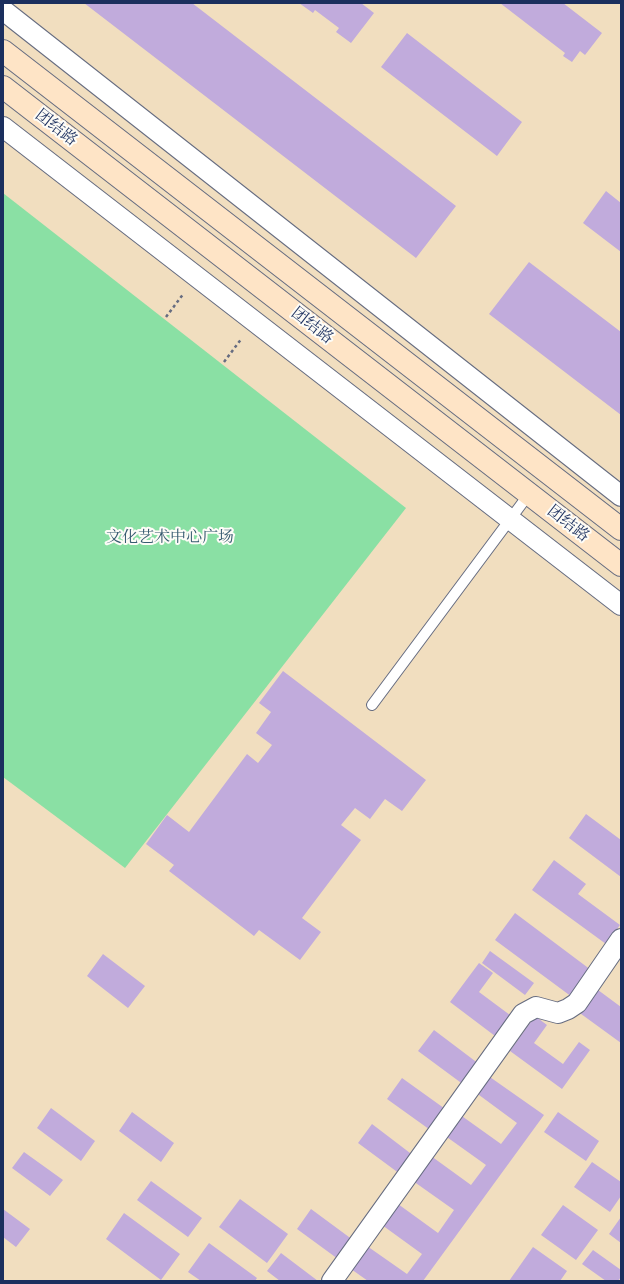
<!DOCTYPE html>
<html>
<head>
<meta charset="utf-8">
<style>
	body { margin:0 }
	#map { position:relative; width:624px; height:1284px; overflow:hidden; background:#f1debf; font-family:"Old Standard TT",serif }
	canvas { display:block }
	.frame { position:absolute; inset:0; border:4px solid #1b2f5e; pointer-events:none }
</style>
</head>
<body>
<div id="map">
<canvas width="624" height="1284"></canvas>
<div class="frame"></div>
</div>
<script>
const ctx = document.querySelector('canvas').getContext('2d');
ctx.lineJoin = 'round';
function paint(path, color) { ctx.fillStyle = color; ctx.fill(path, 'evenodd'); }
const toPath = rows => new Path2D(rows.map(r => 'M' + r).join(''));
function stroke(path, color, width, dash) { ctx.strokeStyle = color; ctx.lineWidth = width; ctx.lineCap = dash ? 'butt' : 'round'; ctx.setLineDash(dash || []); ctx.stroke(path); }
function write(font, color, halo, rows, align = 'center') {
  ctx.font = font + ' "Old Standard TT","Noto Serif SC",serif'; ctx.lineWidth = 4; ctx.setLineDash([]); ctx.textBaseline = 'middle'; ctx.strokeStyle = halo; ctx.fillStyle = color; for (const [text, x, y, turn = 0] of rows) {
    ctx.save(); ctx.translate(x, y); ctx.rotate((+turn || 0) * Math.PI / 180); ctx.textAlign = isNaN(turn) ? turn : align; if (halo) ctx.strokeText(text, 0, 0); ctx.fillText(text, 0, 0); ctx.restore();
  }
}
const green = toPath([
	[3,193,406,508,125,868,3,777]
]);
const building = toPath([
	[84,3,192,3,456,206,416,258],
	[299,3,361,3,374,13,351,43,336,32,339,28,315,10,313,13],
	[500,3,563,3,602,33,585,55,580,51,572,62,563,56,565,53],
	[407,33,522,122,497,156,381,67],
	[606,191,621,203,621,252,583,223],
	[529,262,621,332,621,415,489,314],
	[283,671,426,780,402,811,385,799,370,819,355,808,341,825,361,840,302,918,321,932,300,960,259,930,254,936,169,871,174,865,146,844,167,815,189,832,247,754,258,763,272,745,256,733,271,712,259,703],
	[586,814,621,840,621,877,569,838],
	[554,860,586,884,578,894,620,925,606,944,532,890],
	[515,913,591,970,572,997,495,940],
	[490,951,534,983,525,995,482,963],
	[103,954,145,986,128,1008,87,976],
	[479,963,493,973,479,992,514,1018,499,1039,450,1002],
	[594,987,621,1007,621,1043,577,1011],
	[535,1016,547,1025,534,1043,563,1064,579,1042,590,1050,562,1089,510,1051],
	[434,1030,479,1064,464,1085,418,1051],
	[487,1075,544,1115,423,1281,368,1281,351,1269,367,1246,407,1274,422,1254,382,1225,398,1204,438,1233,454,1210,413,1181,431,1156,471,1185,486,1165,444,1135,459,1114,501,1144,517,1123,475,1092],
	[402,1078,448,1111,433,1132,387,1099],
	[51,1108,95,1141,81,1161,37,1128],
	[132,1112,174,1143,161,1162,119,1131],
	[558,1112,599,1141,586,1161,544,1132],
	[372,1124,414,1156,400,1174,358,1143],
	[24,1152,63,1180,50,1196,12,1168],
	[592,1162,621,1182,621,1196,610,1212,574,1187],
	[151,1181,202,1218,188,1237,137,1200],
	[240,1199,288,1234,267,1263,219,1227],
	[563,1205,598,1230,576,1260,541,1235],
	[3,1209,30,1229,16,1247,3,1237],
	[311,1209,353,1240,338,1259,297,1229],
	[124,1213,180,1254,161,1280,106,1239],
	[621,1217,621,1243,609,1234],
	[209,1243,257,1278,255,1281,201,1281,188,1272],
	[533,1247,567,1271,560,1281,509,1281],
	[593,1250,621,1270,621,1277,618,1281,606,1281,582,1264],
	[281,1253,318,1281,280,1281,267,1271]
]);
const path = toPath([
	[166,317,184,293],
	[224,362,242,338]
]);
const service = toPath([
	[372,705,529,494]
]);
const minor = toPath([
	[3,10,621,496],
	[3,127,621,605],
	[332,1281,523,1014,536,1007,558,1013,568,1009,577,1003,621,939]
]);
const secondary = toPath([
	[3,51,621,529],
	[3,87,621,565]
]);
const streetNames = [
	["团结路",56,128,38],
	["团结路",312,326,38],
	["团结路",568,524,38]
];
const parkNames = [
	["文化艺术中心广场",170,538]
];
paint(green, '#8ae0a4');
paint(building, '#c1abdc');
stroke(service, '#666c80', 12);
stroke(minor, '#666c80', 22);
stroke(secondary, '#666c80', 24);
stroke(path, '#666c80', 2.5, [3, 3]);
stroke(service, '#fff', 10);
stroke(minor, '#fff', 20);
stroke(secondary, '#fee4c6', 22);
write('16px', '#1b2f5e', '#fdfcf7', streetNames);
write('16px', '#375b70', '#fdfcf7', parkNames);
</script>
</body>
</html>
